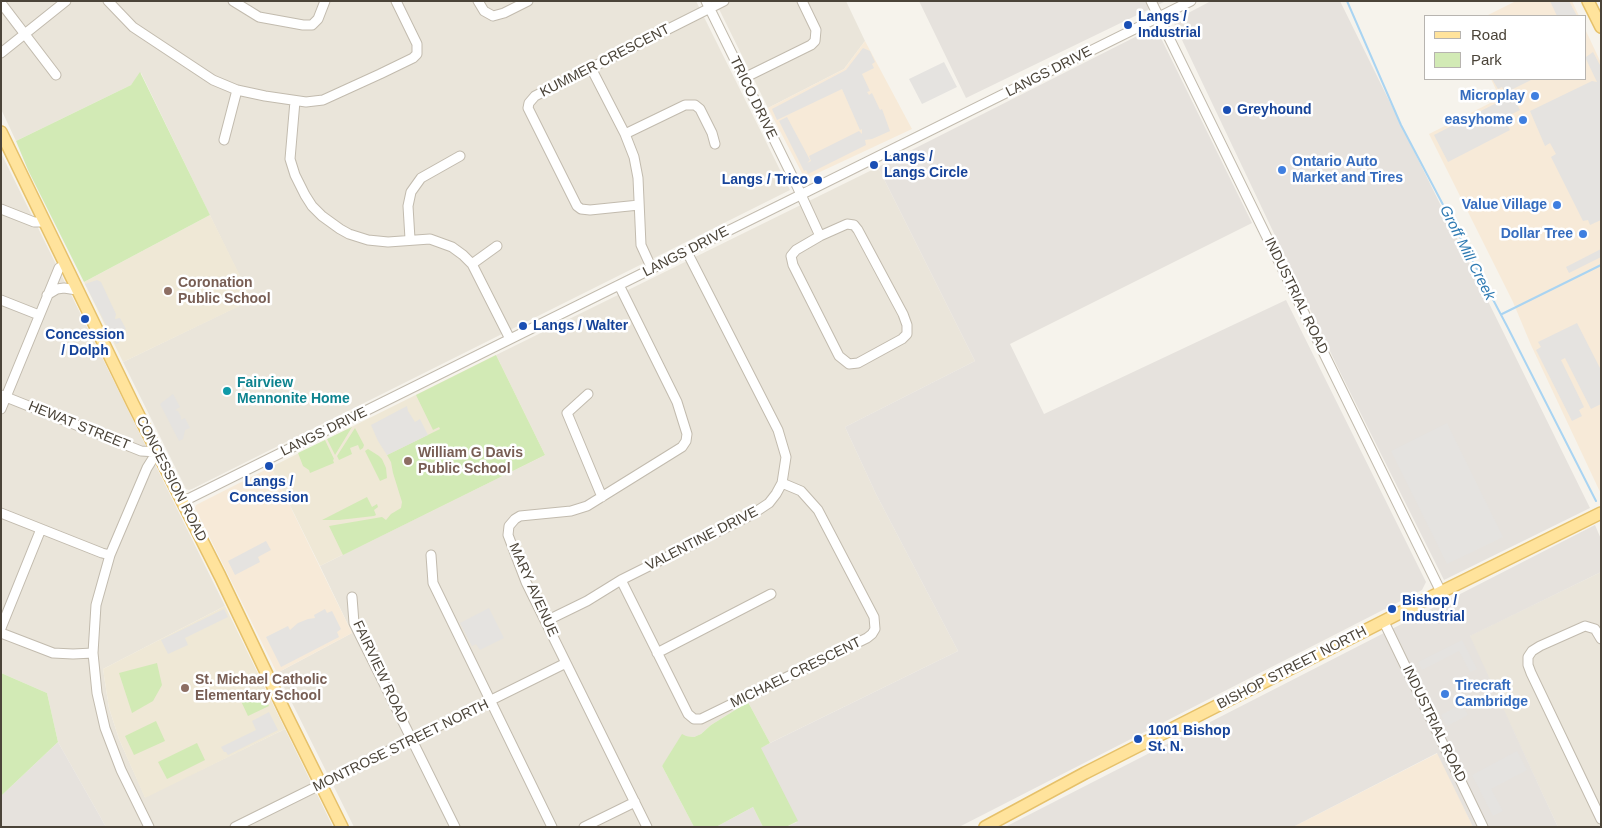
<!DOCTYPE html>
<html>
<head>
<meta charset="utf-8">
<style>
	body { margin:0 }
	#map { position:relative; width:1602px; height:828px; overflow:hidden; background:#f6f3ec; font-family:Helvetica,sans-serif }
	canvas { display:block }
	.frame { position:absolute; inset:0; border:2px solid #4b4439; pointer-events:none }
	.legend { position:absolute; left:1424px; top:15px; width:162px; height:65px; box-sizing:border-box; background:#fff; border:1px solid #b7b4b0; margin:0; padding:6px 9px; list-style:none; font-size:15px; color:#4b4439 }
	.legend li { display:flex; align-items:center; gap:10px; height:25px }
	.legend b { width:25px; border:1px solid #b7b4b0 }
</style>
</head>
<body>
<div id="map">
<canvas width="1602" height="828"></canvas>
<div class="frame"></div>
<ul class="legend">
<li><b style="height:6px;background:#ffe39c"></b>Road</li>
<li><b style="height:14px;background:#d2eab5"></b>Park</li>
</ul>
</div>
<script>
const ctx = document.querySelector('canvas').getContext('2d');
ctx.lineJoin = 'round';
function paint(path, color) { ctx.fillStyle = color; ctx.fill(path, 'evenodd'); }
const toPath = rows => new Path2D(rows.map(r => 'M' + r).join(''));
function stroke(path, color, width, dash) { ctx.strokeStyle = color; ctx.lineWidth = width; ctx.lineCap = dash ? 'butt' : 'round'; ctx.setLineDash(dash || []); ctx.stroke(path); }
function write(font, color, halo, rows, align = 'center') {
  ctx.font = font + ' Helvetica,sans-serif'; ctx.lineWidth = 5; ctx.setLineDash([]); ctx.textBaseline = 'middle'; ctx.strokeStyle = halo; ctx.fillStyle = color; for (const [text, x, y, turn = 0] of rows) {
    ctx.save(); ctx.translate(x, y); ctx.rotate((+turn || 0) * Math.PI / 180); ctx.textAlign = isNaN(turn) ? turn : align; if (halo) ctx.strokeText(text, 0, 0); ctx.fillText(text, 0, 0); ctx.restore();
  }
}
const residential = toPath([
	[1,1,696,1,790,190,192,489,189,490,186,489,123,362,251,300,141,73,131,85,16,141,1,109],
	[715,1,846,1,865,41,844,69,768,108],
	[1,153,225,606,103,669,109,708,119,739,145,797,285,729,333,827,106,827,58,742,47,693,1,673],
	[878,167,975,361,845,427,876,494,958,651,770,743,748,702,711,725,701,734,694,737,686,736,662,766,694,827,354,827,277,673,352,633,320,566,545,455,496,355],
	[1601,572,1601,827,1558,827,1469,636]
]);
const commercial = toPath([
	[1516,1,1572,1,1579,16,1486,16],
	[1586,31,1601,63,1601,494,1531,345,1513,302,1429,134,1500,98,1491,79,1586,79],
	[865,41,912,129,805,179,768,108,844,69],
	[271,467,352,633,277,673,195,508,196,505],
	[1438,753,1473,827,1293,827]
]);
const industrial = toPath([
	[919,1,1166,1,966,98],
	[1211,1,1340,1,1590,508,1444,580,1339,370,1173,21],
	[1151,29,1158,32,1252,223,1010,344,1044,414,1286,300,1426,582,1422,590,959,827,786,827,797,822,760,748,958,651,876,494,845,427,975,361,878,167],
	[1595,525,1601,539,1601,572,1470,636,1558,827,1473,827,1437,753,1293,827,1005,827],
	[58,742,106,827,1,827,1,796],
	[753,807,763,827,716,827]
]);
const education = toPath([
	[210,215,252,300,123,362,84,282],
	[496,355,545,455,320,566,271,467],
	[225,606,285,729,145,798,119,739,109,708,103,669]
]);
const green = toPath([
	[140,72,210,215,84,282,28,170,16,141,131,85],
	[496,355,545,455,343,555,329,526,382,517,386,520,391,514,401,508,402,502,393,473,391,462,387,455,440,429,439,427,433,430,416,395],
	[352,427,335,455,327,439],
	[355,428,364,445,363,448,360,450,358,445,350,448,352,454,339,460,337,456],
	[325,440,334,459,333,460,334,463,310,473,309,470,303,466,298,453],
	[368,449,379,456,382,459,386,468,387,478,380,481,365,451],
	[367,497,372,507,377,504,378,507,374,510,376,515,374,516,339,520,322,520],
	[157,663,162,685,153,701,132,713,119,673],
	[1,673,47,693,58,742,1,796],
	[261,689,269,706,248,716,240,699],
	[748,702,770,743,761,748,798,821,786,827,763,827,753,807,716,827,694,827,662,766,682,734,686,736,694,737,701,734,711,725],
	[156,721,165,741,134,755,125,736],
	[197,743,205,760,167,779,158,762]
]);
const parking = toPath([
	[1550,1,1569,1,1577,16,1557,16],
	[863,48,870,51,875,62,872,64,874,68,862,74,870,91,867,92,869,95,872,93,880,110,882,109,890,131,872,139,865,140,866,145,808,174,806,170,804,171,779,121,787,117,810,160,807,163,811,161,809,156,859,131,862,134,862,129,860,130,842,89,777,120,772,109,846,70],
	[1593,52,1601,67,1601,220,1590,225,1588,220,1583,221,1551,157,1556,154,1550,143,1545,146,1530,111,1592,81,1597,82,1586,59,1586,57],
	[944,62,957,87,922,104,909,79],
	[1492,79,1533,79,1505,93,1502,87,1498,89],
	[1512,95,1520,110,1504,118,1510,130,1448,162,1434,135],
	[1601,249,1601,257,1569,273,1566,267],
	[97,280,101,282,116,314,115,319,120,318,126,329,121,332,119,343,116,344,85,284],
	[1577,323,1601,370,1601,404,1591,409,1565,358,1561,360,1584,407,1579,410,1582,416,1572,421,1536,350,1541,347,1538,342],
	[173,394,180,407,175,410,178,411,181,417,181,420,185,418,190,428,185,430,183,439,179,441,160,404],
	[407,406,408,411,415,422,420,419,428,435,387,455,378,441,371,425],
	[1447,423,1503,537,1447,564,1391,451],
	[266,541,271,550,258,557,260,562,235,575,228,561],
	[489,608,504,638,480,650,476,644,472,646,460,623],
	[224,609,228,617,185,638,188,645,168,654,161,640],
	[325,609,327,613,332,611,341,629,337,632,339,637,281,667,266,637,288,626,290,630,298,623,308,619,315,618,314,615],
	[1462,640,1477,669,1470,672,1459,651,1422,670,1418,662],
	[1462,704,1468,715,1447,726,1441,715],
	[269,712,278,730,228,755,226,752,224,752,221,747,256,730,252,721],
	[1517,751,1527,770,1491,789,1503,811,1493,816,1472,775]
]);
const stream = toPath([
	[1347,1,1401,125,1508,328,1596,501],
	[1502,314,1601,265]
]);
const minor = toPath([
	[108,1,133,27,213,80,237,90,265,96,306,102,323,100,380,74,413,58,417,54,417,44,396,1],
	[233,1,259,17,303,25,312,25,318,19,325,1],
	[478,1,484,11,493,16,504,13,528,1],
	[706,1,797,186,820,236,847,224,854,225,858,230,903,314,907,325,907,334,902,339,858,363,849,364,839,356,793,265,791,256,796,250,820,236],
	[1151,1,1441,592],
	[1,3,56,75],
	[1,53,66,1],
	[591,68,625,134,634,157,638,178,641,245,652,269],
	[744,78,811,45,815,41,816,30,802,1],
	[295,101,290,159,295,175,305,195,312,206,322,216,340,229,349,234,368,240,388,242,430,239,452,247,463,255,472,264,510,339],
	[625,134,685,105,695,105,700,109,712,133,715,144],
	[224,140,237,90],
	[639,205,590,210,581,209,577,206,528,108,529,103,535,96,724,1],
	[1,209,34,222,45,222],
	[410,239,408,206,411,192,421,178,460,156],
	[472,264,497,246],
	[619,285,677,402,687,434,686,441,682,447,587,506,571,511,520,516,515,519,509,526,508,535,526,582,647,827],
	[47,295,57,289,64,288,77,290],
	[1,300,39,315],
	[588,394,567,413,602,497],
	[1,395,141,451,157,452],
	[1,409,59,268,66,265],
	[182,502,1191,1],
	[1,513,102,553,110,555],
	[431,555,433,583,552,827],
	[621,580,688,714,694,719,701,719,867,638,872,634,875,629,874,617,818,510,801,491,782,483],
	[352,597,354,623,455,827],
	[546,621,587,601,621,580,751,515,769,503,776,494,782,483,786,457,778,430,687,252],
	[1384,622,1483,827],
	[1,628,41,529],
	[1,633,53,653,73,654,93,653],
	[1601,639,1595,629,1585,626,1540,646,1532,651,1528,657,1528,665,1531,673,1601,819],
	[657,653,771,594],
	[149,827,121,770,105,728,97,693,93,653,96,605,110,555,147,468,157,452],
	[235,827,566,663],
	[584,827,635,802]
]);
const major = toPath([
	[1588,1,1601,27],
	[1,132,133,404,220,576,286,714,342,827],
	[985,827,1085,773,1441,592,1601,513]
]);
const markers = [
	[1128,25,5,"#1a4fb4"],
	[1535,96,5,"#3f7fe0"],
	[1227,110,5,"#1a4fb4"],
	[1523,120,5,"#3f7fe0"],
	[874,165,5,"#1a4fb4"],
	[1282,170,5,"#3f7fe0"],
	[818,180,5,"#1a4fb4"],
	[1557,205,5,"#3f7fe0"],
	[1583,234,5,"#3f7fe0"],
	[168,291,5,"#8d6e63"],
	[85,319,5,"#1a4fb4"],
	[523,326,5,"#1a4fb4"],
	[227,391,5,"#0f9aa8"],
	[408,461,5,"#8d6e63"],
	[269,466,5,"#1a4fb4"],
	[1392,609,5,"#1a4fb4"],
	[185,688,5,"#8d6e63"],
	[1445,694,5,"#3f7fe0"],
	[1138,739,5,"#1a4fb4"]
];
const transitNames = [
	["Langs /",1138,17],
	["Industrial",1138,33],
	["Greyhound",1237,110],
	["Langs /",884,157],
	["Langs Circle",884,173],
	["Langs / Trico",808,180,"right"],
	["Langs / Walter",533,326],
	["Concession",85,335,"center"],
	["/ Dolph",85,351,"center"],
	["Langs /",269,482,"center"],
	["Concession",269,498,"center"],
	["Bishop /",1402,601],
	["Industrial",1402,617],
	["1001 Bishop",1148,731],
	["St. N.",1148,747]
];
const streetNames = [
	["KUMMER CRESCENT",605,61,-27],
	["LANGS DRIVE",1049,72,-27],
	["TRICO DRIVE",753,98,64],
	["LANGS DRIVE",686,252,-27],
	["INDUSTRIAL ROAD",1296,296,64],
	["HEWAT STREET",79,426,22],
	["LANGS DRIVE",324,432,-26],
	["CONCESSION ROAD",171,479,63],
	["VALENTINE DRIVE",702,539,-27],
	["MARY AVENUE",533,590,66],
	["BISHOP STREET NORTH",1292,668,-27],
	["FAIRVIEW ROAD",380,672,65],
	["MICHAEL CRESCENT",796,673,-26],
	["INDUSTRIAL ROAD",1434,724,64],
	["MONTROSE STREET NORTH",401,746,-26]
];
const shopNames = [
	["Microplay",1525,96],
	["easyhome",1513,120],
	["Ontario Auto",1292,162,"left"],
	["Market and Tires",1292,178,"left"],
	["Value Village",1547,205],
	["Dollar Tree",1573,234],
	["Tirecraft",1455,686,"left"],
	["Cambridge",1455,702,"left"]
];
const educationNames = [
	["Coronation",178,283],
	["Public School",178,299],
	["William G Davis",418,453],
	["Public School",418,469],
	["St. Michael Catholic",195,680],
	["Elementary School",195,696]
];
const cultureNames = [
	["Fairview",237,383],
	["Mennonite Home",237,399]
];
const waterNames = [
	["Groff Mill Creek",1467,253,63]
];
paint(residential, '#eae5da');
paint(commercial, '#f7ead8');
paint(industrial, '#e6e2dd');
paint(education, '#efe8d6');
paint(green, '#d2eab5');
paint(parking, '#e5e3e0');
stroke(stream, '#a9d4f2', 2);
stroke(minor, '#c2bbae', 11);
stroke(major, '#e6c16a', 14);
stroke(minor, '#fff', 9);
stroke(major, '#ffe39c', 11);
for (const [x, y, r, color] of markers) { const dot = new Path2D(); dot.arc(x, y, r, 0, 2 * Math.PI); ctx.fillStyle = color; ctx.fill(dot); stroke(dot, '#fff', 2); }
write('bold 14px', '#164399', '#fff', transitNames, 'left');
write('14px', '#4b4439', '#fff', streetNames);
write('bold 14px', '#366cbe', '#fff', shopNames, 'right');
write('bold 14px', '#785e54', '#fff', educationNames, 'left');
write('bold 14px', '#0d838f', '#fff', cultureNames, 'left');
write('italic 15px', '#2e7ab2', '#fff', waterNames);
</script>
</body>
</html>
